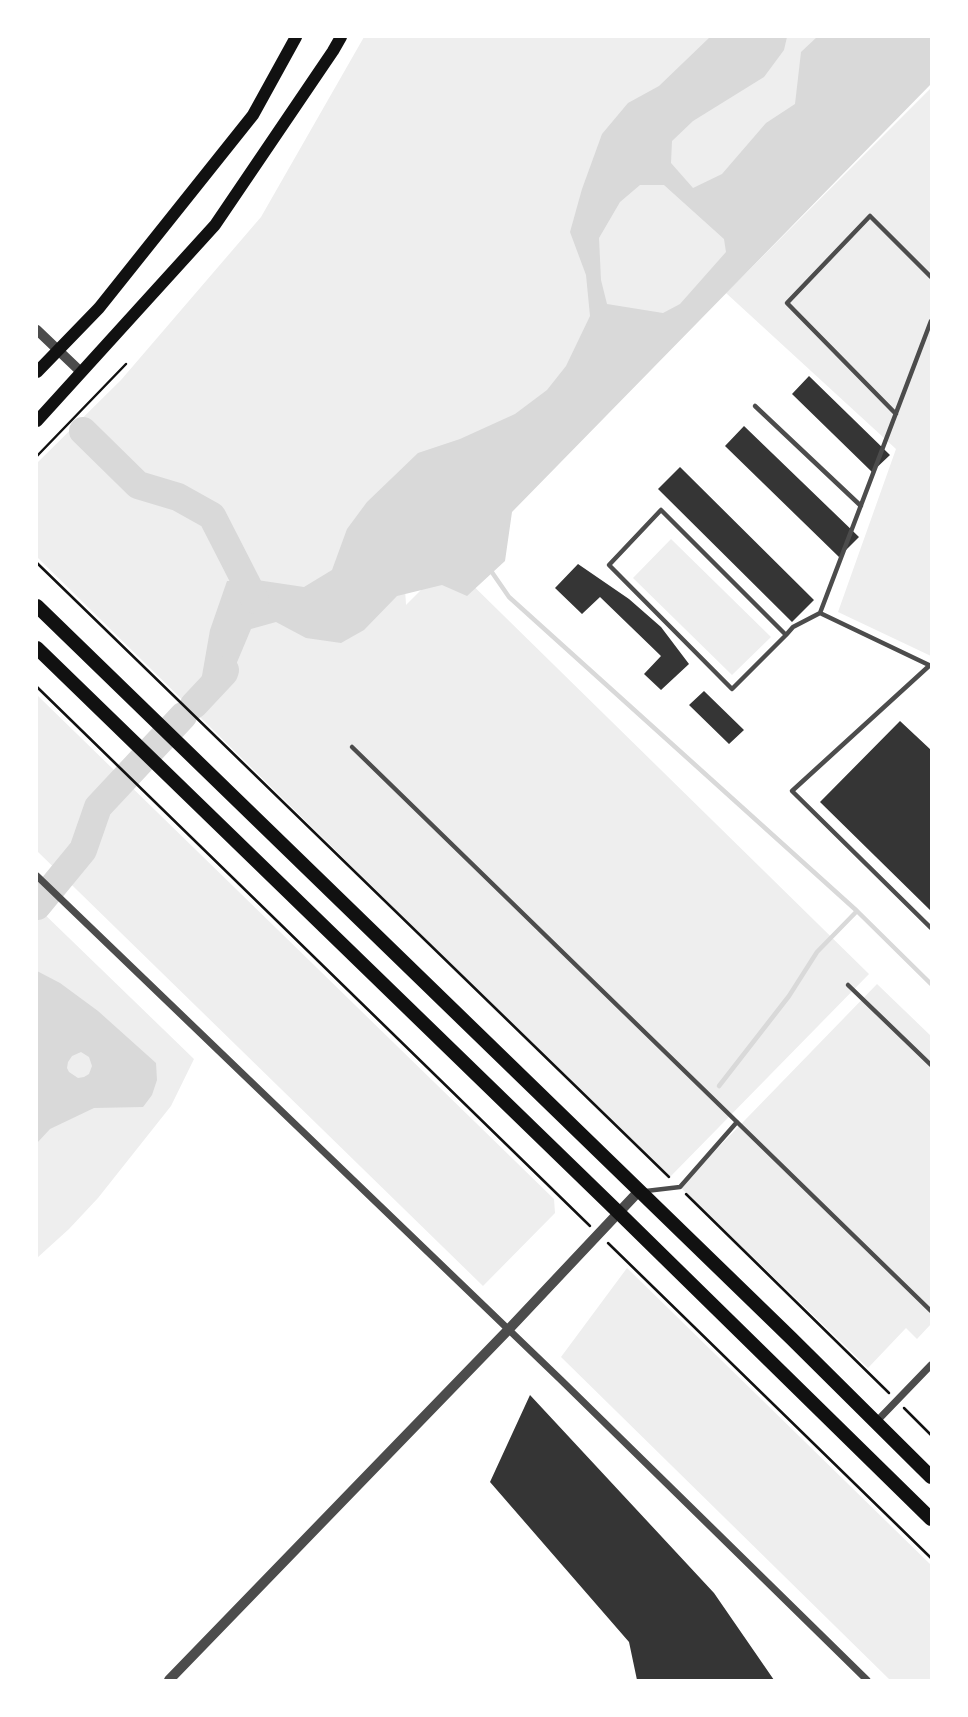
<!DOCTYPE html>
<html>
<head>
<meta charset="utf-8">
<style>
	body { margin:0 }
	#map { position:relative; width:968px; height:1717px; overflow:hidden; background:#fff; font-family:"Roboto Condensed",sans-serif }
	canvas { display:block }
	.frame { position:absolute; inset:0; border:38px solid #fff; pointer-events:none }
</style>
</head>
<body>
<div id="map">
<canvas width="968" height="1717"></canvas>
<div class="frame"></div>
</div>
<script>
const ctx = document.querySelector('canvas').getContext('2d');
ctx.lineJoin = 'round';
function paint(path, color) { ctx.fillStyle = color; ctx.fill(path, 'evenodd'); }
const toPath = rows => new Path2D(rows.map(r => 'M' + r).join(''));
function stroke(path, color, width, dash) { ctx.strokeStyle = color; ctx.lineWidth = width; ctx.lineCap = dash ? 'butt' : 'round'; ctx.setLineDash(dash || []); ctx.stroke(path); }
const green = toPath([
	[364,37,931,37,714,279,402,538,406,605,449,562,869,974,669,1178,37,557,37,463,121,380,261,217],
	[931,88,931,656,838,612,896,449,726,293],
	[671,539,771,637,732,675,633,578],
	[37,695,554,1199,555,1213,483,1286,37,851],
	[37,907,194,1059,171,1106,98,1198,69,1229,37,1258],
	[877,984,931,1036,931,1324,917,1339,906,1328,868,1368,680,1187],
	[627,1268,931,1565,931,1680,890,1680,561,1357]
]);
const water = toPath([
	[710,37,787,37,784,50,764,77,693,121,672,141,671,163,693,188,722,174,766,123,795,104,801,52,817,37,931,37,931,84,512,512,505,561,467,596,442,585,397,596,364,630,341,643,306,638,276,622,251,629,230,679,203,706,200,687,210,630,227,581,257,580,304,587,332,570,347,529,367,502,418,453,460,439,515,414,547,390,566,366,590,316,586,275,570,232,582,189,602,134,628,103,659,86],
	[640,185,664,185,724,239,726,252,680,304,663,313,607,304,601,280,599,238,620,202],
	[37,971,60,983,98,1011,156,1063,157,1080,152,1095,143,1107,94,1108,50,1129,37,1143],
	[81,1052,89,1057,92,1066,89,1074,84,1077,78,1078,69,1072,67,1068,68,1062,72,1056]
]);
const stream = toPath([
	[489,568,509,597,857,911,931,984],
	[719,1086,789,996,817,952,857,911]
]);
const river = toPath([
	[83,431,138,485,178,497,212,516,255,600],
	[194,705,224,673,225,670],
	[37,906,83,850,98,807,183,716]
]);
const building = toPath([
	[809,376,890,455,872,472,792,394],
	[744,426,859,537,839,557,725,446],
	[680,467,814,600,792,622,658,489],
	[578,564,629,599,661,627,689,664,661,690,644,674,661,656,600,597,582,614,555,588],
	[704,691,744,730,729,744,689,705],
	[900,721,931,750,931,911,820,802],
	[530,1395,714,1593,774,1680,637,1680,629,1642,490,1482]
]);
const path = toPath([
	[37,456,126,364],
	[37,563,669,1177],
	[37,687,590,1226],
	[686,1194,889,1393],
	[608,1243,931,1558],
	[904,1408,931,1435]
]);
const service = toPath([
	[931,321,820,613,931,666],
	[755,406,861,506],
	[896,414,787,303,870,216,931,277],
	[786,635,661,510,609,565,732,689,786,635,793,627,820,613],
	[929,666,792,791,931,928],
	[352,747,931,1311],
	[848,985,931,1065],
	[646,1191,680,1187,737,1122]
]);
const minor = toPath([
	[37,876,561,1380,867,1680],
	[876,1422,931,1365]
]);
const tertiary = toPath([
	[37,330,81,372],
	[169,1680,509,1329,639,1191]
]);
const secondary = toPath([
	[37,372,99,308,253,115,296,37],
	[37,421,215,225,333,51,341,37]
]);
const primary = toPath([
	[37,606,791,1338,931,1477],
	[37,648,618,1212,931,1519]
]);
paint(green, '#eee');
paint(water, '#d9d9d9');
stroke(stream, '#d9d9d9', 4.5);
stroke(river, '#d9d9d9', 28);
paint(building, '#353535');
stroke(path, '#111', 2.5);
stroke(service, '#4c4c4c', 4.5);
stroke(minor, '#4c4c4c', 7);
stroke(tertiary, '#4c4c4c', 10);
stroke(secondary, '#111', 12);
stroke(primary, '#111', 14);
</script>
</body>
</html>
